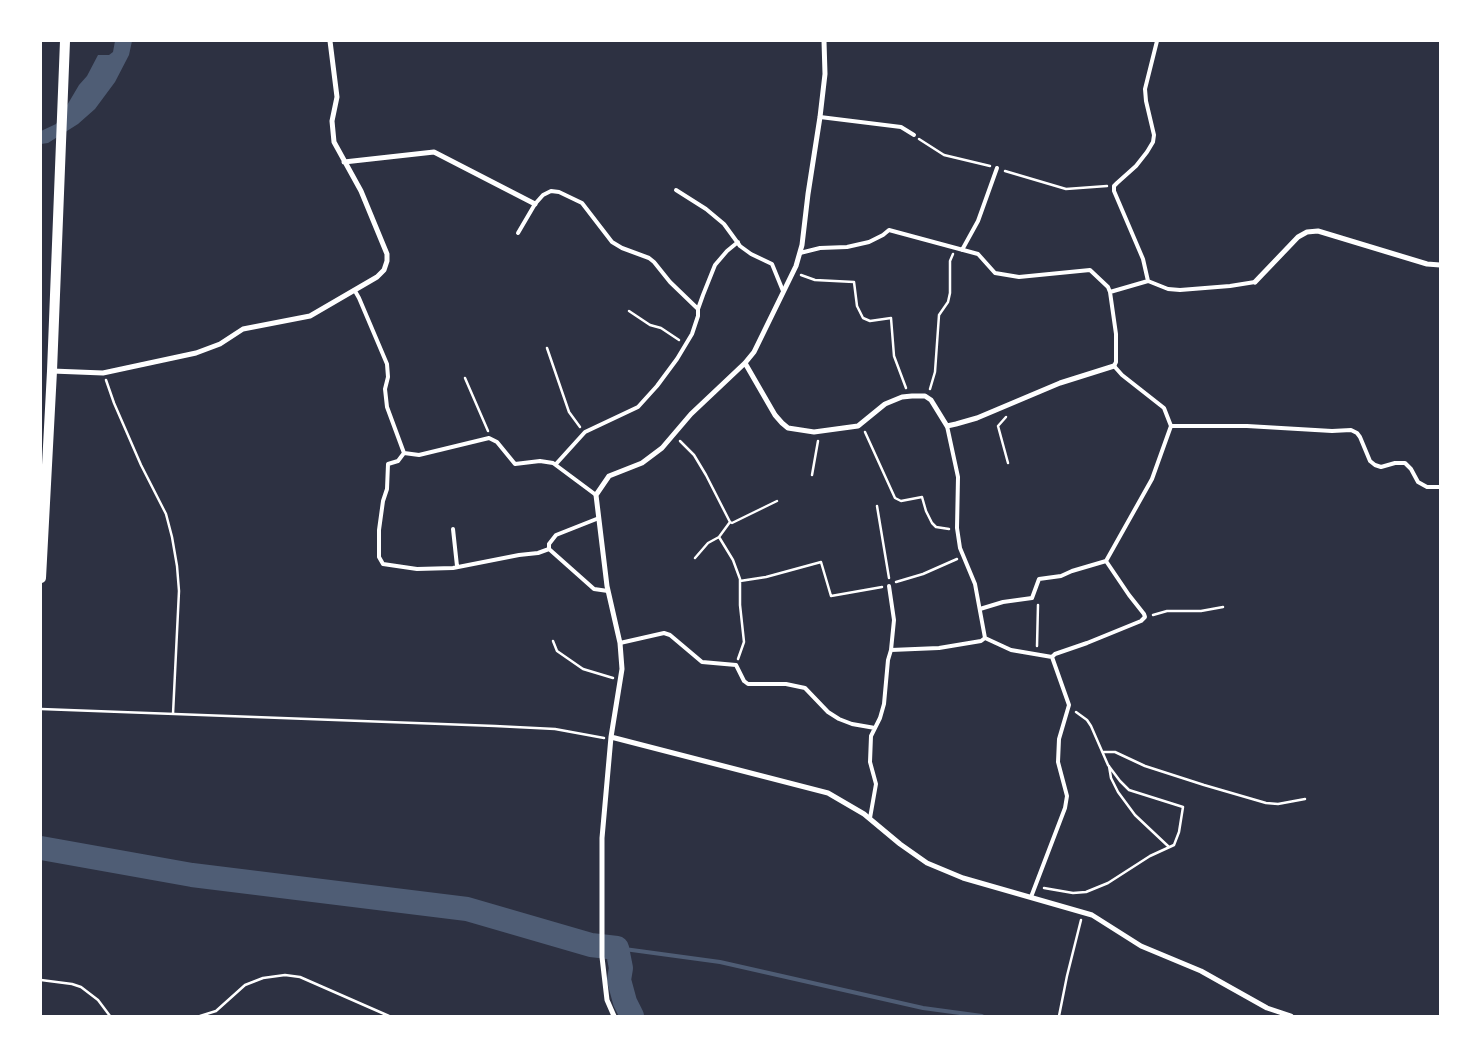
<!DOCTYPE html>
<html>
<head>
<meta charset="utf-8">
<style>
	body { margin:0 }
	#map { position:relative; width:1481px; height:1057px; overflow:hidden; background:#2d3142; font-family:Raleway,sans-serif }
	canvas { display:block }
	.frame { position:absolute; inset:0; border:42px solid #fff; pointer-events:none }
</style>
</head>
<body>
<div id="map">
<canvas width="1481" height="1057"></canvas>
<div class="frame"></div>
</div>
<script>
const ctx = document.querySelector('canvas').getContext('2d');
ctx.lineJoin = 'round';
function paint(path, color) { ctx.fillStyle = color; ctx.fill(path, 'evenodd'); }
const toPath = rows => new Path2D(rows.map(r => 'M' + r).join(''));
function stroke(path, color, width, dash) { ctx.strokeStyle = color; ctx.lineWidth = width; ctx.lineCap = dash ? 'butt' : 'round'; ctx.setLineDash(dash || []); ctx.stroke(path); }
const water = toPath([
	[115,41,132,41,129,55,115,82,95,109,78,124,48,143,41,144,41,131,56,124,79,85,87,76,98,55,109,55,113,52]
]);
const stream = toPath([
	[617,948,720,962,923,1008,982,1016]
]);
const river = toPath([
	[41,848,192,875,467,909,591,945,617,948,621,968,619,980,625,1002,632,1016]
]);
const path = toPath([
	[919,139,944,155,990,166],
	[1005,171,1066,189,1107,186],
	[801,275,815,280,854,282,857,306,863,318,870,321,891,318,894,356,906,388],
	[629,311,650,325,661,328,679,340],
	[547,348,569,412,580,427],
	[465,378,488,431],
	[106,380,114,403,141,465,166,514,172,537,177,566,179,591,173,714],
	[930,389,935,372,939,315,948,302,950,293,950,261,953,254],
	[1006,417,998,426,1008,463],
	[865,432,895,498,901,501,922,497,926,511,932,523,936,527,949,529],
	[680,441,694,455,706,475,730,522,719,537,733,560,740,579,740,605,744,642,738,659],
	[812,475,818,441],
	[877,506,889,578],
	[730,522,732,523,777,501],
	[695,558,708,543,719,537],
	[740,581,766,577,821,562,831,596,882,587],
	[896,582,923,574,957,559],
	[1153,615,1167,611,1201,611,1223,607],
	[553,641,557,651,583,669,613,678],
	[1037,646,1038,605],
	[41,709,495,726,555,729,604,738],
	[1103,752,1115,752,1145,766,1204,785,1266,803,1278,804,1305,799],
	[1109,766,1111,778,1118,792,1135,815,1169,847],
	[1044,888,1073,893,1086,892,1108,883,1150,856,1174,845,1179,832,1183,807,1129,790,1120,781,1108,765,1091,726,1087,720,1076,712],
	[41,980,72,984,81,987,98,1000,110,1016],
	[200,1016,216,1011,245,985,263,978,285,975,300,977,389,1016],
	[1059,1016,1067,976,1081,920]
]);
const service = toPath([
	[820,117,901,127,914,135],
	[676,190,706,209,724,224,740,246,751,254,772,264,783,291],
	[518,233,535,204,543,195,551,191,559,192,582,203,612,242,622,248,649,258,654,262,670,282,698,309],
	[962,250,978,221,997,168],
	[800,253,820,248,847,247,869,242,883,235,889,230,978,254,995,273,1019,277,1090,270,1108,287,1110,292],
	[1148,281,1143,259,1114,191,1114,186,1117,183,1136,166,1147,152,1153,142,1154,135,1146,101,1145,89,1157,41],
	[1255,282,1230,286,1180,290,1168,289,1148,281,1110,292,1116,334,1116,362,1114,366,1122,375,1164,408,1171,426,1247,426,1332,431,1351,430,1357,433,1360,437,1370,461,1375,465,1381,467,1395,463,1405,463,1411,469,1418,482,1427,487,1440,487],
	[355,291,359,298,387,364,388,377,385,389,387,407,404,453,419,455,489,438,497,442,515,464,540,461,553,463,596,495],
	[404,453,398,461,388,464,387,489,383,501,379,530,379,557,383,564,417,569,453,568,519,555,538,553,549,549,594,589,608,591],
	[556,464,585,432,638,407,657,386,677,359,692,334,698,316,698,309,703,295,715,265,727,251,738,242],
	[453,529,457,566],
	[549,549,549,544,556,535,599,518],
	[889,586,894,620,891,650],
	[980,609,1003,602,1032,598,1039,579,1061,576,1072,571,1106,561],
	[985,638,1011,650,1052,657],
	[620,643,664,633,670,635,702,662,736,665,744,681,748,684,786,684,805,688,828,712,839,719,852,724,875,728,880,718,884,704,888,660,891,650,939,648,981,641,985,638,975,584,960,548,957,528,958,477,947,426],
	[870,818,876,784,870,762,871,736,875,728],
	[1031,897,1065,808,1067,796,1058,762,1059,739,1069,705,1052,657,1055,654,1087,643,1141,621,1145,617,1144,614,1129,595,1106,561,1152,479,1171,426]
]);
const minor = toPath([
	[344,162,434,152,535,204],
	[1255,282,1298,237,1307,232,1318,231,1427,264,1440,265],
	[745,363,775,415,782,423,788,428,814,432,858,426,885,404,902,397,912,396,925,396,931,400,947,426,956,424,977,418,1060,383,1114,366],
	[52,371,103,373,196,353,220,344,243,329,310,316,377,277,384,270,387,261,387,254,361,191,334,142,332,121,337,97,330,41],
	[611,737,828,793,864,814,900,844,927,863,963,878,1092,915,1141,946,1201,971,1267,1008,1291,1016],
	[614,1016,607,1000,602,957,602,838,611,737,622,669,620,643,607,586,596,495,609,476,642,463,662,448,691,414,745,363,754,352,796,266,802,245,808,194,820,117,825,74,824,41]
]);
const secondary = toPath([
	[41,578,52,371,65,41]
]);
paint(water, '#4f5d75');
stroke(stream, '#4f5d75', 4);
stroke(river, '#4f5d75', 24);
stroke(path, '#fff', 2.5);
stroke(service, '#fff', 4);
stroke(minor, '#fff', 5);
stroke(secondary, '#fff', 10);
</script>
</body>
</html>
